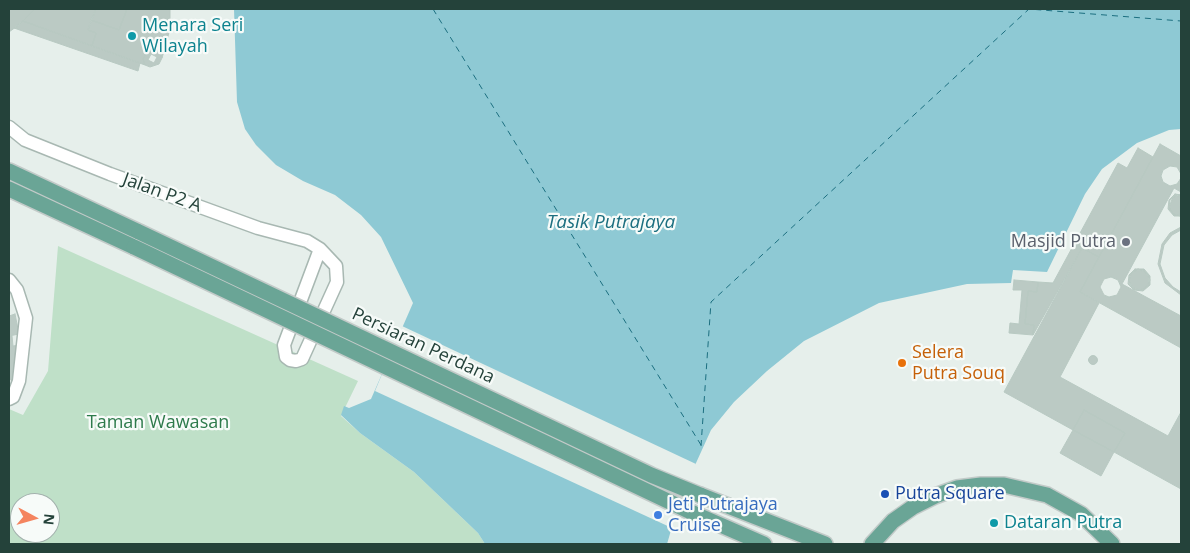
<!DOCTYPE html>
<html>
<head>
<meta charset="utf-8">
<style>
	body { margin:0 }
	#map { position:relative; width:1190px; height:553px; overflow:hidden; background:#e6efeb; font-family:"Open Sans",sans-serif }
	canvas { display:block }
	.frame { position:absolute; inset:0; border:10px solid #24423a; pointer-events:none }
	.north { position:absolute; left:10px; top:493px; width:50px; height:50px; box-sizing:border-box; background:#f7fbf9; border:1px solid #a3b1ad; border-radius:50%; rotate:96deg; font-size:14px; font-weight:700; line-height:20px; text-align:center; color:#24423a }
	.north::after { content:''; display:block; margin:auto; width:18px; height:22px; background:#f4845f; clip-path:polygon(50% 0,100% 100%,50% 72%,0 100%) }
</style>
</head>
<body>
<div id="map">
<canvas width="1190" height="553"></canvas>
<div class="frame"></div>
<div class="north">N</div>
</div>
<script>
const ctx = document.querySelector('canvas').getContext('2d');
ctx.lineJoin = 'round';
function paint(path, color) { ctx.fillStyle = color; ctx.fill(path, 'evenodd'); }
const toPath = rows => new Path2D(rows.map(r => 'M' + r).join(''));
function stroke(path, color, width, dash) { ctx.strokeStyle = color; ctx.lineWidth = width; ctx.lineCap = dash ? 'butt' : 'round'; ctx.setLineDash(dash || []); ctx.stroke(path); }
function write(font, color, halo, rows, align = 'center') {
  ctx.font = font + ' "Open Sans",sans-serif'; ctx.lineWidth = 4.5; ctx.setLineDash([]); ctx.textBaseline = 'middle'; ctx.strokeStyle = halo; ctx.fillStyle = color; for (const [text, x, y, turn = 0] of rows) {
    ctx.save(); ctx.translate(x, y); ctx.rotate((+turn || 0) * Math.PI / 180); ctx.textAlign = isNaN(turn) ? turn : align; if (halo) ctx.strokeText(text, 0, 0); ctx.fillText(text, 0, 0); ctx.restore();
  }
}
const green = toPath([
	[58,246,358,381,341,416,360,433,414,472,478,533,485,544,9,544,9,409,23,415,48,371],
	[20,503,50,503,50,533,20,533]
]);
const water = toPath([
	[234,9,1181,9,1181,129,1169,130,1137,143,1102,169,1085,194,1047,272,1013,270,1011,283,967,284,879,303,804,341,767,371,734,402,711,430,681,496,667,544,485,544,478,533,414,472,360,433,341,415,344,406,349,408,371,399,413,303,381,237,361,215,335,195,303,181,276,165,256,145,245,129,237,102]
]);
const pier = toPath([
	[402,326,696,464,672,528,375,391]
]);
const ferry = toPath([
	[433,9,701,445],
	[701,446,711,302,1029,9,1181,21]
]);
const building = toPath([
	[9,9,35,9,20,24,9,32,9,9],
	[35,9,96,9,88,30,96,33,92,46,23,21,35,9],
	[96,9,127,9,119,30,91,20,96,9],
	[127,9,170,9,170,29,162,58,160,53,154,51,146,54,143,59,145,65,92,46,96,33,88,30,91,20,119,30,127,9],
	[23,21,140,63,138,71,14,28,23,21],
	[154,51,160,53,162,58,159,64,150,67,145,65,143,59,146,54,154,51],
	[151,54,157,57,154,63,148,60,151,54],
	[1160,144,1181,156,1181,174,1177,167,1170,166,1163,170,1161,176,1163,182,1170,186,1177,184,1181,178,1181,192,1174,188,1122,284,1181,316,1181,348,1080,292,1160,144],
	[1111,277,1118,280,1121,287,1117,295,1109,297,1104,295,1100,287,1104,279,1111,277],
	[1138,148,1153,157,1099,257,1082,248,1033,335,1034,325,1025,324,1028,291,1037,292,1038,282,1053,283,1118,163,1127,168,1138,148],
	[1175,194,1181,195,1173,197,1169,207,1173,214,1181,216,1174,216,1168,209,1169,200,1175,194],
	[1177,195,1181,195,1180,216,1173,214,1169,207,1170,200,1177,195],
	[1181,227,1181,230,1172,235,1164,245,1160,264,1165,278,1173,287,1181,292,1181,295,1165,283,1158,264,1162,244,1170,233,1181,227],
	[1082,248,1099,257,1080,292,1099,303,1060,377,1168,436,1181,412,1181,489,1114,452,1125,433,1084,410,1073,430,1004,392,1082,248],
	[1135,269,1144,269,1150,276,1150,285,1143,291,1134,290,1128,284,1129,275,1135,269],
	[1138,269,1147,273,1150,280,1147,287,1140,290,1133,288,1129,281,1131,274,1138,269],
	'1129 280a10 10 0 1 1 20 0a10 10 0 1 1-20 0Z',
	[1014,280,1038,282,1037,292,1028,291,1025,324,1034,325,1033,335,1009,333,1010,323,1019,324,1022,290,1013,290,1014,280],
	[15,314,19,334,9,336,9,316,15,314],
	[9,336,12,336,13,346,20,345,13,381,9,379,9,336],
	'1088.5 360a4.5 4.5 0 1 1 9 0a4.5 4.5 0 1 1-9 0Z',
	[1084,410,1125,433,1114,452,1073,430,1084,410],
	[1073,430,1114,452,1101,476,1060,453,1073,430]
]);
const minor = toPath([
	[9,127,25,140,110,174,258,228,307,241,320,249,336,266,337,282,302,359,296,361,290,360,286,357,284,345,320,249],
	[9,280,17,290,26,318,19,381,13,397,9,399]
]);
const major = toPath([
	[9,171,139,232],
	[9,189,134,247],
	[700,495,825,544],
	[693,513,764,544],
	[872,544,893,521,913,507,935,496,957,488,981,485,1004,485,1047,495,1081,514,1112,544]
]);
const majorBridge = toPath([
	[139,232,651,475,700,495],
	[134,247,693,513]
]);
const markers = [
	[132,36,5,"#0f9aa8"],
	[1126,242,5,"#6b7280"],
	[902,363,5,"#e8710a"],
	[885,494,5,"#1a4fb4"],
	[658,515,5,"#3f7fe0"],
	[994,523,5,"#0f9aa8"]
];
const cultureNames = [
	["Menara Seri",142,26],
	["Wilayah",142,47],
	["Dataran Putra",1004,523]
];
const streetNames = [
	["Jalan P2 A",162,193,20],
	["Persiaran Perdana",423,346,25]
];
const worshipNames = [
	["Masjid Putra",1116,242]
];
const foodNames = [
	["Selera",912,353],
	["Putra Souq",912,374]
];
const parkNames = [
	["Taman Wawasan",158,423]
];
const transitNames = [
	["Putra Square",895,494]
];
const shopNames = [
	["Jeti Putrajaya",668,505],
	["Cruise",668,526]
];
const waterNames = [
	["Tasik Putrajaya",611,223]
];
paint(green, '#bfe0c8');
paint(water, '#8ec9d4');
paint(pier, '#e6efeb');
stroke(ferry, '#1c6f80', 1, [6, 5]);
paint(building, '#bbcac4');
stroke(building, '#b8c9c2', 1);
stroke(minor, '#a8b8b2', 15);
stroke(major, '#c2cac8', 18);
stroke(minor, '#fff', 12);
stroke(major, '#6aa596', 15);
stroke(majorBridge, '#c2cac8', 18, []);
stroke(majorBridge, '#6aa596', 15);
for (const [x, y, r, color] of markers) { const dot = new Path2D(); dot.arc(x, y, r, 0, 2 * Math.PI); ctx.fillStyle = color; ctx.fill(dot); stroke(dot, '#f7fbf9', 2); }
write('18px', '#0d838f', '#f7fbf9', cultureNames, 'left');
write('18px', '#24423a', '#f7fbf9', streetNames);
write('18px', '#5b616d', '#f7fbf9', worshipNames, 'right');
write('18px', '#c56008', '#f7fbf9', foodNames, 'left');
write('18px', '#2d7a4b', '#f7fbf9', parkNames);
write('18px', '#164399', '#f7fbf9', transitNames, 'left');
write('18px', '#366cbe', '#f7fbf9', shopNames, 'left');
write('italic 19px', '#1c6f80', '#f7fbf9', waterNames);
</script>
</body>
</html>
